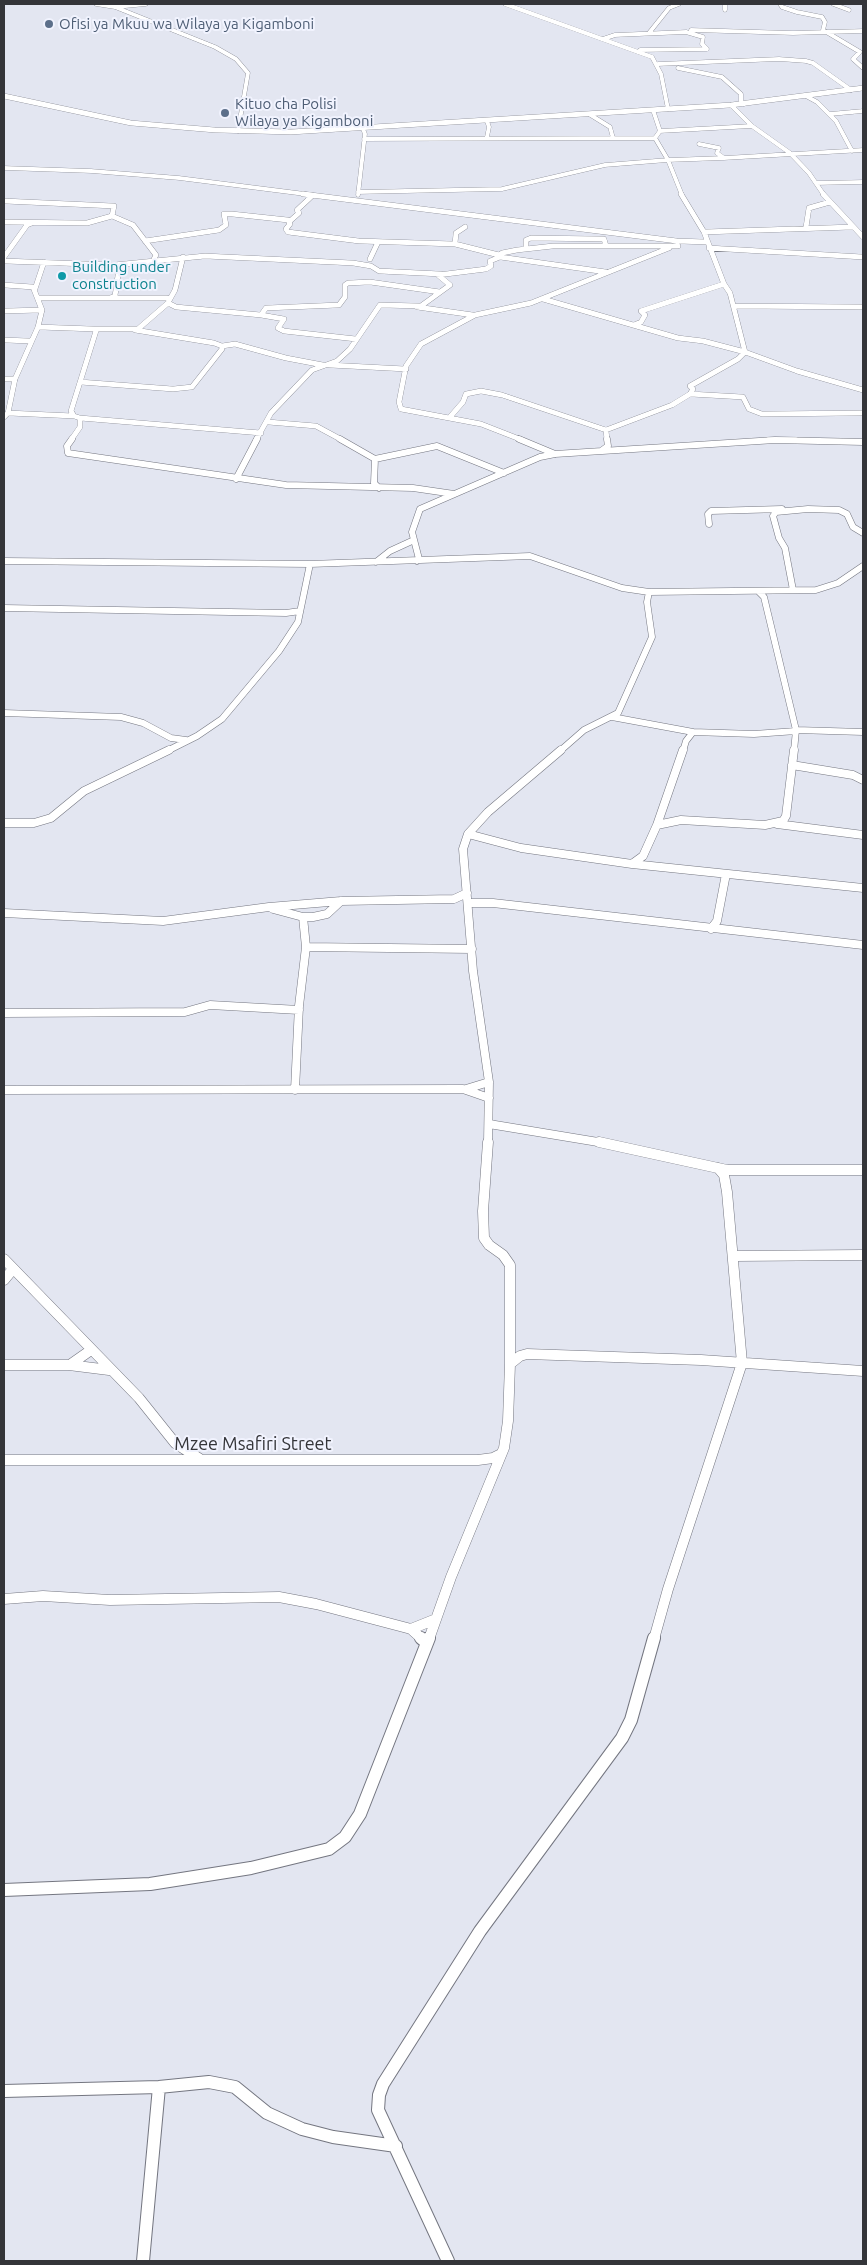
<!DOCTYPE html>
<html>
<head>
<meta charset="utf-8">
<style>
	body { margin:0 }
	#map { position:relative; width:867px; height:2265px; overflow:hidden; background:#e3e6f1; font-family:Ubuntu,sans-serif }
	canvas { display:block }
	.frame { position:absolute; inset:0; border:5px solid #343539; pointer-events:none }
</style>
</head>
<body>
<div id="map">
<canvas width="867" height="2265"></canvas>
<div class="frame"></div>
</div>
<script>
const ctx = document.querySelector('canvas').getContext('2d');
ctx.lineJoin = 'round';
const toPath = rows => new Path2D(rows.map(r => 'M' + r).join(''));
function stroke(path, color, width, dash) { ctx.strokeStyle = color; ctx.lineWidth = width; ctx.lineCap = dash ? 'butt' : 'round'; ctx.setLineDash(dash || []); ctx.stroke(path); }
function write(font, color, halo, rows, align = 'center') {
  ctx.font = font + ' Ubuntu,sans-serif'; ctx.lineWidth = 4; ctx.setLineDash([]); ctx.textBaseline = 'middle'; ctx.strokeStyle = halo; ctx.fillStyle = color; for (const [text, x, y, turn = 0] of rows) {
    ctx.save(); ctx.translate(x, y); ctx.rotate((+turn || 0) * Math.PI / 180); ctx.textAlign = isNaN(turn) ? turn : align; if (halo) ctx.strokeText(text, 0, 0); ctx.fillText(text, 0, 0); ctx.restore();
  }
}
const streetFar5 = toPath([
	[96,4,115,7,146,4],
	[505,4,652,57,661,74,668,109],
	[725,4,725,10],
	[780,4,782,7,797,12,822,17,825,22,823,30,860,52,853,59,863,68],
	[833,4,849,10],
	[115,7,215,47,236,59,248,73,238,131],
	[691,30,793,33,863,31],
	[649,33,669,8,679,4],
	[603,39,615,35,686,32,703,37,702,44,707,49,640,50],
	[658,64,779,59,806,61,813,63,851,90],
	[678,68,722,77,741,94,741,101,744,104],
	[806,96,817,102,836,121,852,151],
	[731,105,752,126,790,153,809,173,824,195],
	[589,114,610,127,613,138],
	[830,114,863,111],
	[487,121,489,127,487,137],
	[660,131,752,126],
	[364,139,655,138],
	[699,144,719,148,717,153,724,158,863,150],
	[4,168,91,171,179,178,313,195],
	[816,183,863,182],
	[358,192,502,189,605,165,668,160,655,138,660,131,653,110],
	[358,195,365,134,363,129],
	[682,195,668,160,724,158]
]);
const streetFar4 = toPath([
	[303,194,677,241,707,242],
	[823,194,863,237],
	[4,201,114,206,112,216,87,223,4,222],
	[112,216,133,225,156,255,153,261],
	[290,221,299,213,297,210,312,196],
	[806,227,809,208,830,202],
	[704,232,853,227],
	[145,241,219,230,226,225,224,214,232,214,288,220,290,224,286,229,288,232,359,241,455,244,499,255],
	[455,244,456,233,465,227],
	[526,248,526,240,531,238,604,239,606,246],
	[709,248,863,257],
	[4,257,27,225,32,223],
	[500,257,606,272],
	[370,259,378,242],
	[4,261,114,265,205,256,353,263,371,266,379,271,441,274],
	[4,285,33,287,42,310,38,327,15,379,8,413,4,417],
	[35,289,44,262],
	[38,298,166,298,170,299,168,303,176,307,261,315,266,308,339,305,345,297,345,285,348,283,370,282,440,292],
	[110,298,115,296,119,268,127,264],
	[170,299,175,290,183,257],
	[543,299,678,338,703,341,745,352,797,371,863,390],
	[734,306,863,307],
	[417,307,473,315],
	[4,311,42,310],
	[261,315,284,319,278,328,284,331,356,339],
	[634,325,641,322,645,315,641,311,724,284],
	[38,327,94,329,96,331,71,411,74,416,80,418,80,427,71,440],
	[94,329,138,329,168,303],
	[4,340,30,341],
	[222,346,235,344,286,358,323,365],
	[329,365,406,369],
	[4,379,15,379],
	[80,382,173,389,192,387,222,349,222,346,214,343,135,330],
	[690,394,743,397,749,409,762,414,863,413],
	[8,413,74,416],
	[450,417,463,402,466,394,481,391,502,395,606,430],
	[80,418,261,433],
	[268,422,316,426,342,440],
	[256,440,271,413,312,370,337,361,350,349,380,305,421,306,450,285,438,275,486,269,491,266,490,261,500,257,499,255,502,253,517,250,553,246,678,246],
	[522,440,481,424,401,409,399,402,406,366,421,344,475,315,531,303,669,248],
	[607,440,606,430,672,405,690,394,693,389,690,386,738,359,745,352,730,293,724,284,704,232,681,194],
	[768,440,796,440]
]);
const streetFar3 = toPath([
	[72,439,67,446,68,453,286,485,413,488,454,494],
	[340,439,375,459,374,483,379,488],
	[519,439,555,454],
	[601,451,608,446,607,439],
	[375,459,437,446,504,473],
	[236,479,257,439],
	[709,524,708,514,711,511,782,509],
	[4,561,310,564,530,556,622,588,649,592,816,590,838,583,863,566],
	[417,561,419,559,412,532,420,509,540,457,555,454,775,440,863,442],
	[376,562,390,551,414,540],
	[793,590,785,548,779,538,773,516,776,512,808,509,839,510,847,514,853,527,863,533],
	[758,591,764,597,796,730,794,751],
	[4,608,286,613,300,611],
	[4,713,121,717,143,723,171,738,186,740],
	[612,717,693,732],
	[796,730,863,732],
	[167,751,197,736,222,719,279,651,298,622,310,564],
	[560,751,584,730,618,713,652,637,647,602,649,592],
	[683,751,686,741,693,732,754,734,796,731]
]);
const streetFar2 = toPath([
	[792,765,853,775,863,780],
	[4,823,34,823,51,818,84,791,169,750],
	[777,824,863,835],
	[657,825,683,750],
	[468,834,521,848,632,864,643,856,657,825,681,820,765,825,783,821,786,816,794,750],
	[632,864,863,888],
	[469,903,493,903,863,945],
	[273,909,303,917,313,917,327,914,341,901],
	[4,913,163,921,269,907,341,901,454,899,467,893],
	[711,929,717,921,726,874],
	[306,947,472,949],
	[4,1013,185,1012,210,1005,299,1010],
	[466,1089,489,1082],
	[4,1090,463,1089,489,1098],
	[295,1090,299,1006,306,947,303,917],
	[489,1124,604,1143],
	[488,1143,489,1082,473,971,463,849,468,834,488,812,561,750]
]);
const streetFar1 = toPath([
	[488,1142,483,1211,484,1238,489,1245,503,1255,510,1265,510,1364],
	[599,1142,727,1170,863,1170],
	[734,1256,863,1255],
	[4,1259,139,1398,175,1443,200,1459],
	[4,1280,13,1269],
	[71,1364,91,1350],
	[4,1365,69,1365,109,1370],
	[4,1460,478,1460,493,1458,501,1454],
	[4,1599,43,1596,110,1600,279,1597,316,1604,411,1629,422,1639],
	[411,1629,436,1619],
	[429,1639,451,1577,504,1448,508,1421,510,1364,520,1356,527,1354,701,1360,863,1371],
	[654,1639,668,1589,742,1363,727,1192,724,1175,718,1168]
]);
const street = toPath([
	[421,1638,427,1643],
	[4,1890,150,1884,251,1868,329,1849,345,1837,360,1814,429,1638],
	[4,2091,159,2087,209,2082,235,2087,267,2113,302,2129,333,2137,396,2146],
	[143,2261,159,2087],
	[448,2261,378,2110,379,2095,383,2084,480,1931,622,1738,631,1720,654,1638]
]);
const secondary = toPath([
	[4,96,131,123,215,130,291,132,731,105,863,88]
]);
const markers = [
	[49,24,5,"#5c6f8a"],
	[225,113,5,"#5c6f8a"],
	[62,276,5,"#0f9aa8"]
];
const farServicenames = [
	["Ofisi ya Mkuu wa Wilaya ya Kigamboni",59,24],
	["Kituo cha Polisi",235,104],
	["Wilaya ya Kigamboni",235,121]
];
const farCulturenames = [
	["Building under",72,267],
	["construction",72,284]
];
const streetNames = [
	["Mzee Msafiri Street",253,1444]
];
stroke(streetFar5, '#747680', 4.5);
stroke(streetFar4, '#747680', 5.5);
stroke(streetFar3, '#747680', 7);
stroke(streetFar2, '#747680', 9);
stroke(streetFar1, '#747680', 11);
stroke(street, '#747680', 14);
stroke(secondary, '#747680', 5.5);
stroke(streetFar5, '#fff', 4);
stroke(streetFar4, '#fff', 5);
stroke(streetFar3, '#fff', 6);
stroke(streetFar2, '#fff', 8);
stroke(streetFar1, '#fff', 10);
stroke(street, '#fff', 12);
stroke(secondary, '#fff', 5);
for (const [x, y, r, color] of markers) { const dot = new Path2D(); dot.arc(x, y, r, 0, 2 * Math.PI); ctx.fillStyle = color; ctx.fill(dot); stroke(dot, '#f1f3fe', 2); }
write('15px', '#4e5e75', '#f1f3fe', farServicenames, 'left');
write('15px', '#0d838f', '#f1f3fe', farCulturenames, 'left');
write('18px', '#343539', '#f1f3fe', streetNames);
</script>
</body>
</html>
